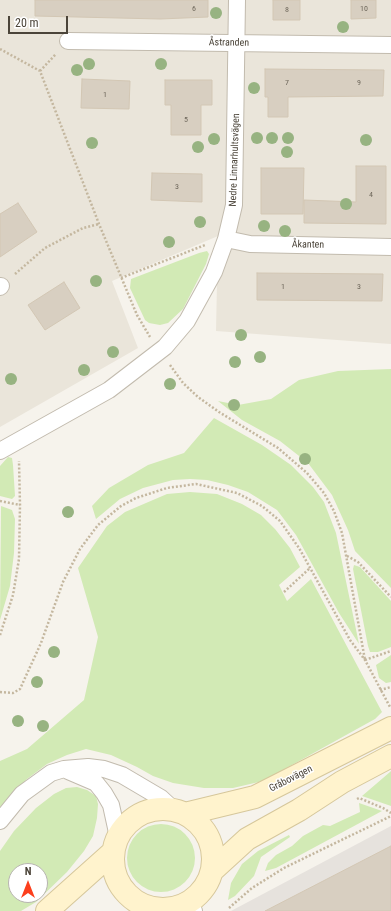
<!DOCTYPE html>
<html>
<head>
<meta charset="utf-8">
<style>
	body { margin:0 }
	#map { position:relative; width:391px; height:911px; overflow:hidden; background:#f6f3ec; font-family:"Roboto Condensed",sans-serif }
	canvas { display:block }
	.north { position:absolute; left:8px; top:863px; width:40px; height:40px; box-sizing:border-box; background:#fff; border:1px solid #b7b4b0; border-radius:50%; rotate:0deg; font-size:11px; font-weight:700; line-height:16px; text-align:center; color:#4b4439 }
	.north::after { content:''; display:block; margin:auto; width:14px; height:18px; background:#fc3f1d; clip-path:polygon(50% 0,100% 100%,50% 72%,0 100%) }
	.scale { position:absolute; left:8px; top:16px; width:60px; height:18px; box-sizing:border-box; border:2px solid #4b4439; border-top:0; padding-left:5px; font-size:12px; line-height:14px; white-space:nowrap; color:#4b4439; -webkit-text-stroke:3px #fff; paint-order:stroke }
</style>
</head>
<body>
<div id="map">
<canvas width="391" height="911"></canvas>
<div class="north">N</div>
<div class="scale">20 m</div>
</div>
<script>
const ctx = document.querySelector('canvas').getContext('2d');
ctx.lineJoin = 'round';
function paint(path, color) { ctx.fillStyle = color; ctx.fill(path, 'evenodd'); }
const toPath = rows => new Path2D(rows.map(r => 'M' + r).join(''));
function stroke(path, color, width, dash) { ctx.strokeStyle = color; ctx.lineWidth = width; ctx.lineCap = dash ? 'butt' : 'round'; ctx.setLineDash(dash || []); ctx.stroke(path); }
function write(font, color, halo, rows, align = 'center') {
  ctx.font = font + ' "Roboto Condensed",sans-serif'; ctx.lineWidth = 3; ctx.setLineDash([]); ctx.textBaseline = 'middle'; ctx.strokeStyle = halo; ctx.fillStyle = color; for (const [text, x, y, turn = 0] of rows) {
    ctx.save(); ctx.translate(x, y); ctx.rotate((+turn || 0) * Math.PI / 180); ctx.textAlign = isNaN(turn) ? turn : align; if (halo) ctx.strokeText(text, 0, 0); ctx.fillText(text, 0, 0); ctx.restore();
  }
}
const residential = toPath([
	[0,0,391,0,391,344,216,331,218,236,112,281,138,348,0,427]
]);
const industrial = toPath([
	[391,826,391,911,231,911]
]);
const green = toPath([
	[207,251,209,254,206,264,183,309,168,323,160,325,149,323,145,320,130,288,131,279,199,253],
	[391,369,391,588,355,551,348,530,332,495,308,463,280,441,242,420,218,401,238,405,271,399,299,380,338,371],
	[214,418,262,445,291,465,313,487,324,502,336,533,359,644,339,613,296,535,277,510,248,492,228,485,207,480,190,479,173,480,143,488,120,499,96,519,92,506,109,488,148,465,184,453],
	[8,457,12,458,13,465,15,496,12,499,0,496,0,466],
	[190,492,217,494,242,504,261,515,275,529,290,548,300,567,279,585,287,601,311,579,382,712,375,719,263,781,233,788,204,788,173,783,153,776,137,767,111,755,86,749,67,755,47,764,27,779,0,807,0,761,27,749,84,700,98,637,78,568,107,526,125,512,167,494],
	[1,506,12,510,15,519,14,553,10,586,0,620],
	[354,565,360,567,391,601,391,647,378,652,370,652,368,646,353,569],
	[391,655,391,682,386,683,379,678,376,665],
	[391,771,391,806,362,796,390,772],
	[77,787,87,790,96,796,98,804,97,818,93,836,84,851,67,872,36,902,21,911,0,911,0,851,14,831,36,808,54,794,66,788],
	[16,871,40,871,40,895,16,895],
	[359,803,382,811,276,868,265,871,268,863,276,855,292,846,303,836,323,825,330,826,360,812],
	'127 858a34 34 0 1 1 68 0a34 34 0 1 1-68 0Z',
	[289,835,290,837,261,857,254,876,235,896,228,900,231,883,242,864,258,851]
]);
const building = toPath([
	[35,0,208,0,208,17,160,19,35,16,35,0],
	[273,0,300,0,300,20,273,20,273,0],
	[351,0,376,0,376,18,351,19,351,0],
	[265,69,384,70,383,96,288,97,288,117,268,117,268,97,265,97,265,69],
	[82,79,130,81,129,109,81,108,82,79],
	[165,80,212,80,212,105,201,105,201,135,171,135,171,105,165,105,165,80],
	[356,166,386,166,386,224,304,223,304,200,356,202,356,166],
	[261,168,304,168,303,214,261,214,261,168],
	[152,173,202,174,202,202,151,200,152,173],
	[18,203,37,232,0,257,0,214,18,203],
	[257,273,383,274,382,301,257,300,257,273],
	[64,282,80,308,45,330,28,305,64,282],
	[391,846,391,911,265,911,391,846]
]);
const path = toPath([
	[0,49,40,71,99,224,137,315,150,337],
	[40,71,56,54],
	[15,274,45,248,83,228,99,224],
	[121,278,205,245],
	[170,365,183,383,198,397,219,412,278,448,307,473,324,493,334,511,342,533,365,660],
	[0,501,20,505],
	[347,556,358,562,391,597],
	[284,592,310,568],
	[0,635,13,595,19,559,20,505,19,461],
	[365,660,391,651],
	[380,690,391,687],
	[0,692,13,693,20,689,41,643,63,582,80,549,98,525,121,506,136,498,167,488,196,484,237,493,262,506,280,521,299,548,350,640,365,660,390,707],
	[357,799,359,798,383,808,391,813],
	[229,908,252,888,284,868,391,816]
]);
const minor = toPath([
	[68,41,391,45],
	[226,239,250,244,391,247],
	[0,287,1,286],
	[0,451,109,390,165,347,187,321,214,272,226,239,234,205,237,0],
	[68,771,96,783,104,793,111,805,118,837],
	[0,821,22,794,51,773,64,769,88,767,104,769,122,775,161,798,174,810],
	[189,902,194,911]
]);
const secondary = toPath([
	'113 859a50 50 0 1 1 100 0a50 50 0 1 1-100 0Z',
	[185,814,255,797,391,728],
	[212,871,247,839,299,810,342,782,391,756],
	[47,911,113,852]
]);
const trees = [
	[216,13],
	[343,27],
	[89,64],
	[161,64],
	[77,70],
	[254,88],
	[257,138],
	[272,138],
	[288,138],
	[214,139],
	[366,140],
	[92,143],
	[198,147],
	[287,152],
	[346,204],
	[200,222],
	[264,226],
	[285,231],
	[169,242],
	[96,281],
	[241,335],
	[113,352],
	[260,357],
	[235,362],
	[84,370],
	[11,379],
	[170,384],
	[234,405],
	[305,459],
	[68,512],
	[54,652],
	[37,682],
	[18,721],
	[43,726]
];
const numberNames = [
	["6",194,9],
	["10",364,9],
	["8",287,10],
	["7",287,83],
	["9",359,83],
	["1",105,95],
	["5",186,120],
	["3",177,187],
	["4",371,195],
	["1",283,287],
	["3",359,287]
];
const streetNames = [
	["Åstranden",229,43,1],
	["Nedre Linnarhultsvägen",235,160,-88],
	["Åkanten",308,245,1],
	["Gråbovägen",291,779,-27]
];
paint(residential, '#eae5da');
paint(industrial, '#e6e2dd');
paint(green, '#d2eab5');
paint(building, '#d8cfc1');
stroke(building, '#d3c7b4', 1);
stroke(minor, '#c2bbae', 18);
stroke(secondary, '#d6c79b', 24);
stroke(path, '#c4b79f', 2.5, [2, 2]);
stroke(minor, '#fff', 16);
stroke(secondary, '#fff3cd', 22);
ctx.fillStyle = '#97b381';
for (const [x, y] of trees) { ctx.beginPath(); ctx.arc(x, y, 6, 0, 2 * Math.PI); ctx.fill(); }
write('8px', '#6e675b', null, numberNames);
write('10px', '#4b4439', '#fff', streetNames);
</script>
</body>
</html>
